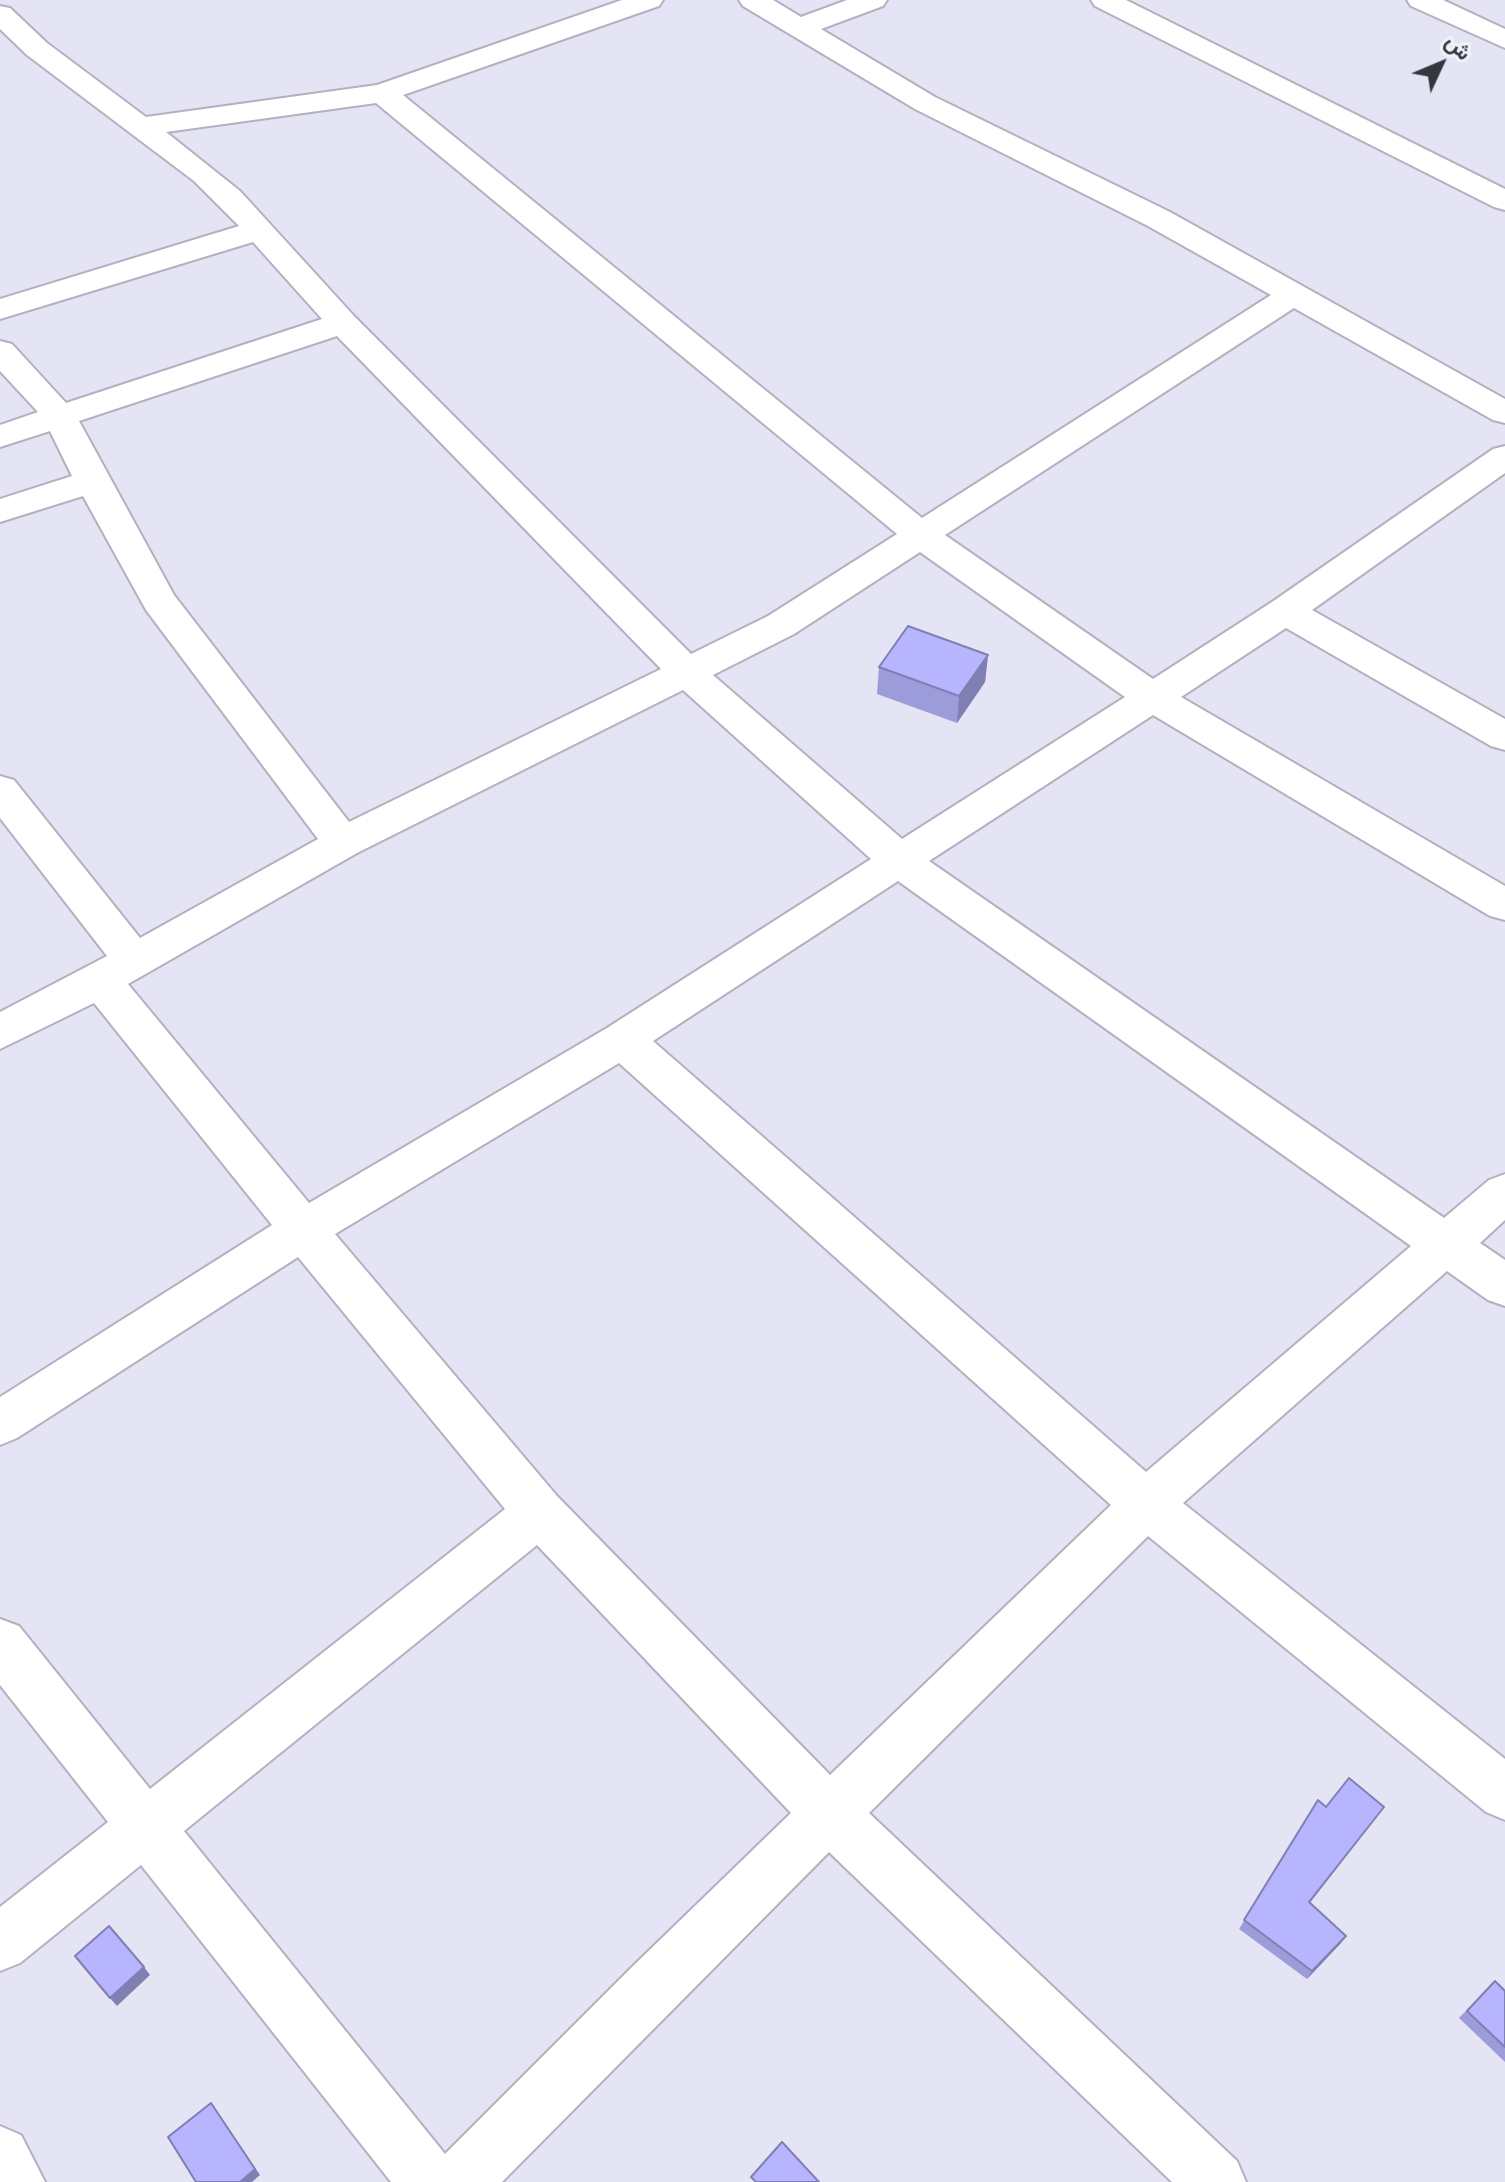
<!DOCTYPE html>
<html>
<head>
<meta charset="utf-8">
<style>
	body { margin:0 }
	#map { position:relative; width:1505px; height:2182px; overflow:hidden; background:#e4e4f5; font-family:"DM Sans",Vazirmatn,sans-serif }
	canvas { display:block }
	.north { position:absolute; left:1401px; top:24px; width:80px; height:80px; -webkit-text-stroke:6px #f2f2fc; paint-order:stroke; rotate:46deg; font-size:22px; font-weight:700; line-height:32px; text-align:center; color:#36363d }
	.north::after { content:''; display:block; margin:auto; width:28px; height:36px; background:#36363d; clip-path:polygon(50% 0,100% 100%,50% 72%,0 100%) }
</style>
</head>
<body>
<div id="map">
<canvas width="1505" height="2182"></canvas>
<div class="north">ش</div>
</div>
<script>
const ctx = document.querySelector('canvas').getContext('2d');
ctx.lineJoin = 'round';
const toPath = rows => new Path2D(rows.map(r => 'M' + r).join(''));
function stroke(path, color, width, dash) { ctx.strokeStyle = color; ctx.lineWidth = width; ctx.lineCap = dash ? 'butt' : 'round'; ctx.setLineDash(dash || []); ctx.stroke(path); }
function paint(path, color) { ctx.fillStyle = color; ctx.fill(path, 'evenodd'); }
const minor = toPath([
	[622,0,663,0,659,6,403,95,922,518,1271,295,1148,226,915,109,743,6,739,0,773,0,801,17,847,0,887,0,883,6,821,29,935,97,1170,212,1505,399,1505,423,1493,420,1294,308,945,535,1153,679,1272,602,1493,449,1505,446,1505,473,1312,610,1505,719,1505,750,1491,746,1286,628,1181,697,1505,886,1505,920,1490,916,1153,715,929,861,1444,1218,1489,1180,1505,1174,1505,1220,1480,1243,1505,1260,1505,1306,1488,1300,1447,1271,1183,1503,1505,1759,1505,1820,1486,1812,1148,1536,869,1813,1237,2161,1246,2182,1172,2182,829,1852,502,2182,391,2182,141,1865,20,1963,0,1971,0,1907,108,1822,0,1685,0,1619,19,1626,150,1789,505,1509,298,1257,17,1438,0,1445,0,1397,272,1225,94,1003,0,1049,0,1012,107,956,0,818,0,776,14,780,140,938,318,839,146,610,83,496,0,522,0,499,72,476,50,431,0,447,0,425,38,412,0,371,0,341,12,344,66,403,322,319,253,242,0,319,0,299,239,226,194,181,27,55,0,29,0,6,10,8,47,43,146,117,377,85,622,0],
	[376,103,897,534,768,616,691,654,354,316,240,191,166,132,376,103],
	[337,336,661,669,349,822,174,595,79,421,337,336],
	[920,552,1125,697,902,839,713,675,794,634,920,552],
	[683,690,871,859,607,1028,309,1203,128,984,357,853,683,690],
	[898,881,1411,1246,1146,1472,653,1041,898,881],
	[619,1063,1111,1505,830,1775,557,1496,335,1234,619,1063],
	[537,1545,791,1813,632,1967,445,2154,184,1831,537,1545],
	[1091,0,1126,0,1505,189,1505,210,1494,207,1095,6,1091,0],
	[1407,0,1443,0,1505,29,1505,48,1411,6,1407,0],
	[0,2126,21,2135,45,2182,0,2182,0,2126]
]);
const wall = toPath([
	[988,655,985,682,957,723,877,694,879,667],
	[1318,1800,1326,1807,1384,1807,1310,1903,1346,1936,1340,1944,1307,1979,1239,1929],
	[1495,1981,1505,1991,1505,2062,1459,2018]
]);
const shadedWall = toPath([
	[988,655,985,682,957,723,959,696],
	[1346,1936,1340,1944,1307,1979,1312,1971],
	[144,1967,150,1975,117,2006,110,1998],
	[211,2103,260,2175,252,2182,240,2182]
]);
const building = toPath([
	[908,626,988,655,959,696,879,667,908,626],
	[1349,1778,1384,1807,1309,1902,1346,1936,1312,1971,1244,1920,1318,1800,1326,1807,1349,1778],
	[109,1926,144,1967,110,1998,75,1956,109,1926],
	[1495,1981,1505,1991,1505,2047,1467,2011,1495,1981],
	[211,2103,255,2169,240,2182,196,2182,168,2137,211,2103],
	[782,2142,819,2182,756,2182,751,2177,782,2142]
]);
stroke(minor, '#b1b1c1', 4);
paint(minor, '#fff');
paint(wall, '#9d9cda');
paint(shadedWall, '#807fb2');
paint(building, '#b7b5fe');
stroke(building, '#807fb2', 2);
</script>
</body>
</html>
